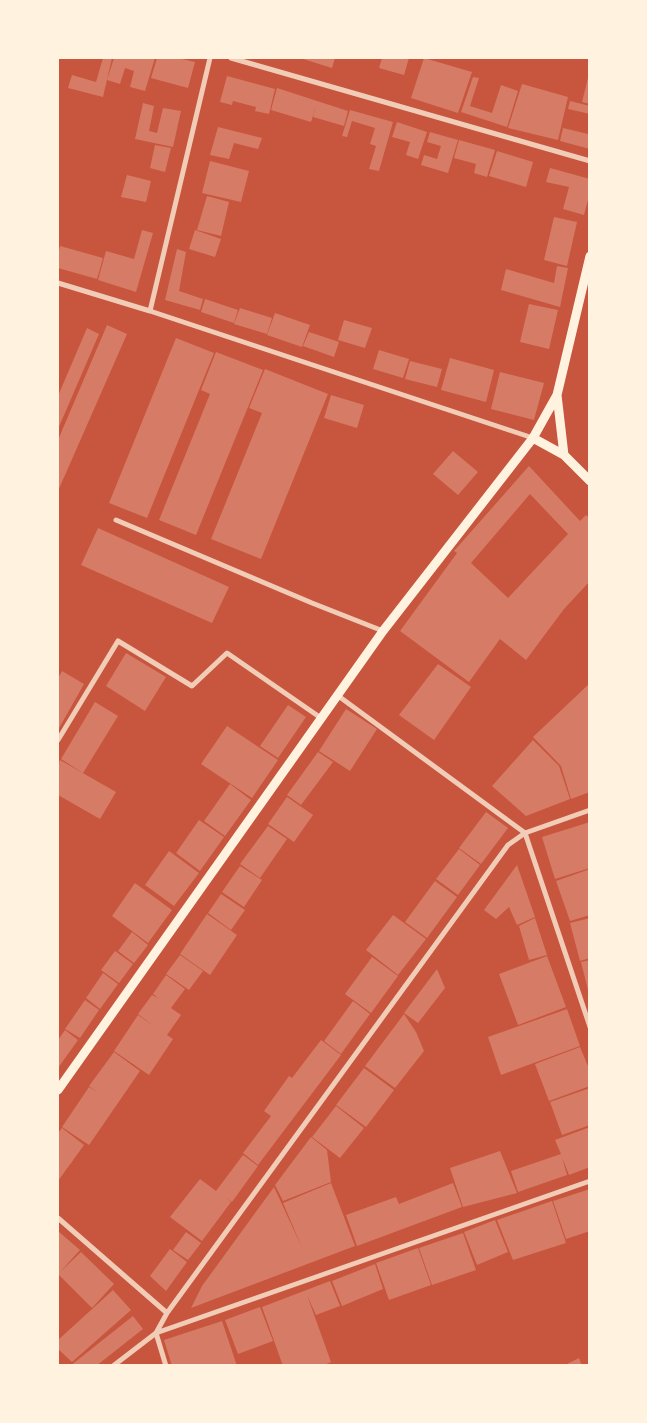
<!DOCTYPE html>
<html>
<head>
<meta charset="utf-8">
<style>
	body { margin:0 }
	#map { position:relative; width:647px; height:1423px; overflow:hidden; background:#c8553d; font-family:Commissioner,sans-serif }
	canvas { display:block }
	.frame { position:absolute; inset:0; border:59px solid #fff3e0; pointer-events:none }
</style>
</head>
<body>
<div id="map">
<canvas width="647" height="1423"></canvas>
<div class="frame"></div>
</div>
<script>
const ctx = document.querySelector('canvas').getContext('2d');
ctx.lineJoin = 'round';
function paint(path, color) { ctx.fillStyle = color; ctx.fill(path, 'evenodd'); }
const toPath = rows => new Path2D(rows.map(r => 'M' + r).join(''));
function stroke(path, color, width, dash) { ctx.strokeStyle = color; ctx.lineWidth = width; ctx.lineCap = dash ? 'butt' : 'round'; ctx.setLineDash(dash || []); ctx.stroke(path); }
const building = toPath([
	[103,58,112,58,103,97,68,88,72,75,96,82],
	[114,58,155,58,145,91,130,87,134,71,125,68,120,84,107,80],
	[157,58,178,58,195,62,188,88,151,78],
	[300,58,335,58,332,68],
	[382,58,409,58,404,75,379,68],
	[424,58,472,72,458,113,411,98],
	[589,74,590,74,590,104,582,102],
	[227,76,275,89,269,114,255,111,256,107,233,101,232,105,220,102],
	[473,77,479,78,470,106,492,113,501,85,518,91,507,127,461,112],
	[522,84,568,97,558,140,508,128],
	[277,88,348,111,344,126,313,117,316,106,311,122,271,110],
	[570,101,590,106,590,114,568,109],
	[143,103,154,106,149,131,157,133,163,108,181,111,173,147,135,139],
	[350,110,393,122,379,171,369,169,376,146,370,144,375,128,352,121,347,137,342,136],
	[397,122,427,132,418,159,406,155,410,142,392,137],
	[218,127,262,138,258,149,234,143,229,159,210,155],
	[563,128,588,134,590,129,590,149,560,141],
	[430,132,458,140,448,173,421,165,424,155,437,159,441,146,427,142],
	[459,140,495,150,487,177,474,173,476,164,454,158],
	[155,145,171,148,165,172,150,168],
	[497,151,533,162,526,187,489,176],
	[210,161,249,171,241,202,202,193],
	[550,168,590,179,590,192,584,215,563,209,569,187,546,182],
	[127,175,151,181,146,202,121,197],
	[207,196,229,202,221,236,197,230],
	[554,217,577,222,567,266,544,260],
	[142,230,153,233,136,292,98,280,106,251,134,259],
	[195,230,221,239,215,257,189,249],
	[60,246,103,258,97,279,58,268,58,254],
	[177,249,186,252,179,291,203,299,200,310,165,300],
	[557,266,568,268,560,307,501,290,506,269,554,283],
	[205,299,238,310,234,323,201,312],
	[529,304,558,310,549,349,520,342],
	[240,308,272,318,267,334,234,324],
	[275,313,310,325,302,347,267,335],
	[344,320,372,328,365,348,338,340],
	[107,325,127,334,58,491,58,440],
	[87,328,99,334,58,429,58,396],
	[309,332,339,342,334,357,303,346],
	[176,338,214,353,147,518,109,503],
	[379,350,409,359,403,378,373,369],
	[216,352,263,370,196,535,159,520,210,394,201,390],
	[450,358,494,370,486,402,441,390],
	[410,361,442,369,437,387,405,379],
	[265,369,328,394,261,559,211,539,262,413,249,408],
	[500,372,544,383,534,420,491,409],
	[331,395,364,405,357,428,324,418],
	[453,451,478,472,458,495,433,474],
	[529,466,580,521,586,515,590,519,590,581,564,609,526,660,500,639,469,682,400,631,457,553,454,551],
	[530,494,568,534,508,598,471,563],
	[98,528,229,587,212,623,81,565],
	[126,653,166,677,145,711,106,686],
	[438,664,471,687,434,740,399,715],
	[62,671,84,684,58,730,58,678],
	[590,683,590,792,571,799,561,766,533,737],
	[95,702,118,716,83,773,61,759],
	[288,705,306,717,278,758,260,746],
	[346,709,377,729,350,771,319,751],
	[227,726,278,760,252,798,201,764],
	[533,740,559,766,570,799,526,816,492,786],
	[318,752,333,762,301,805,287,795],
	[60,760,116,792,100,819,58,795,58,765],
	[230,784,251,800,225,836,204,821],
	[287,797,313,815,294,842,268,824],
	[486,812,508,828,481,864,459,848],
	[199,820,224,837,200,871,176,853],
	[590,822,590,868,555,879,542,837],
	[268,826,287,839,260,878,240,864],
	[459,849,480,865,458,895,436,879],
	[169,851,199,873,174,906,145,885],
	[517,865,535,917,517,925,509,907,496,919,484,910],
	[240,866,262,880,244,907,222,892],
	[590,869,590,915,570,921,556,881],
	[435,881,457,897,427,938,405,922],
	[135,883,172,910,148,943,112,916],
	[221,894,245,910,231,930,208,913],
	[207,914,237,935,210,975,180,954],
	[393,915,426,939,398,975,366,950],
	[535,918,547,955,529,960,519,926],
	[590,918,590,958,580,961,570,923],
	[132,932,148,945,134,963,118,951],
	[115,951,133,964,119,983,101,970],
	[180,955,203,971,189,990,166,974],
	[547,956,566,1007,518,1025,499,974],
	[372,957,398,976,371,1013,345,994],
	[590,960,590,994,589,994,581,962],
	[437,969,445,988,418,1023,404,1013],
	[103,973,118,984,100,1009,86,998],
	[166,975,185,989,171,1008,181,1015,167,1035,173,1039,149,1075,114,1051,138,1015,155,1027,138,1014,152,995,158,998,153,994],
	[85,1000,99,1010,80,1038,65,1029],
	[353,1001,370,1014,341,1054,324,1041],
	[567,1009,580,1046,501,1075,488,1037],
	[404,1014,416,1032,424,1051,395,1088,365,1066],
	[65,1030,78,1040,58,1068,58,1040],
	[321,1040,341,1055,258,1165,243,1153,271,1116,264,1111,289,1076,292,1078],
	[580,1047,590,1071,590,1086,549,1101,535,1064],
	[114,1052,140,1071,89,1145,62,1127,89,1087,97,1092,89,1086],
	[364,1068,394,1090,366,1127,336,1105],
	[590,1088,590,1125,562,1135,550,1102],
	[336,1106,364,1128,340,1158,312,1137],
	[590,1127,590,1167,569,1175,562,1157,567,1175,518,1192,511,1171,561,1154,555,1140],
	[62,1128,84,1145,58,1181,58,1133],
	[311,1137,327,1150,331,1182,283,1201,275,1185],
	[500,1151,517,1193,463,1207,450,1168],
	[243,1155,258,1166,232,1202,226,1198,231,1202,202,1241,170,1217,200,1179,216,1191],
	[331,1183,355,1246,191,1308,202,1286,274,1187,303,1250,283,1203],
	[453,1183,462,1207,357,1246,346,1215,396,1197,399,1204],
	[590,1189,590,1231,566,1239,553,1201],
	[552,1201,566,1243,513,1260,497,1220],
	[495,1220,508,1252,477,1265,464,1232],
	[58,1231,80,1250,60,1272,81,1252,114,1284,92,1308,58,1274],
	[186,1232,201,1243,188,1260,173,1250],
	[463,1233,476,1270,432,1285,419,1248],
	[418,1248,431,1285,389,1300,376,1263],
	[170,1249,187,1262,166,1291,150,1276],
	[375,1264,383,1289,342,1306,332,1281],
	[330,1281,340,1306,316,1315,307,1295,331,1362,322,1366,283,1366,262,1307],
	[113,1290,131,1310,72,1362,58,1349,58,1340],
	[260,1307,273,1341,238,1354,225,1320],
	[133,1316,143,1329,96,1366,70,1366],
	[222,1321,237,1366,172,1366,164,1340],
	[579,1358,582,1366,563,1366]
]);
const minor = toPath([
	[231,58,590,161],
	[58,283,150,311,533,438],
	[150,311,210,58],
	[116,520,312,603,383,631],
	[337,695,525,833,590,1027],
	[58,740,118,641,192,686,227,653,321,718],
	[58,1218,167,1313,156,1333,166,1366],
	[167,1313,508,845,525,833,590,810],
	[113,1366,156,1333,590,1181]
]);
const secondary = toPath([
	[590,256,557,395,533,438,564,455,590,481],
	[557,395,564,455],
	[58,1090,383,631,533,438]
]);
paint(building, '#d67c66');
stroke(minor, '#f1ccb7', 5);
stroke(secondary, '#fff3e0', 9);
</script>
</body>
</html>
